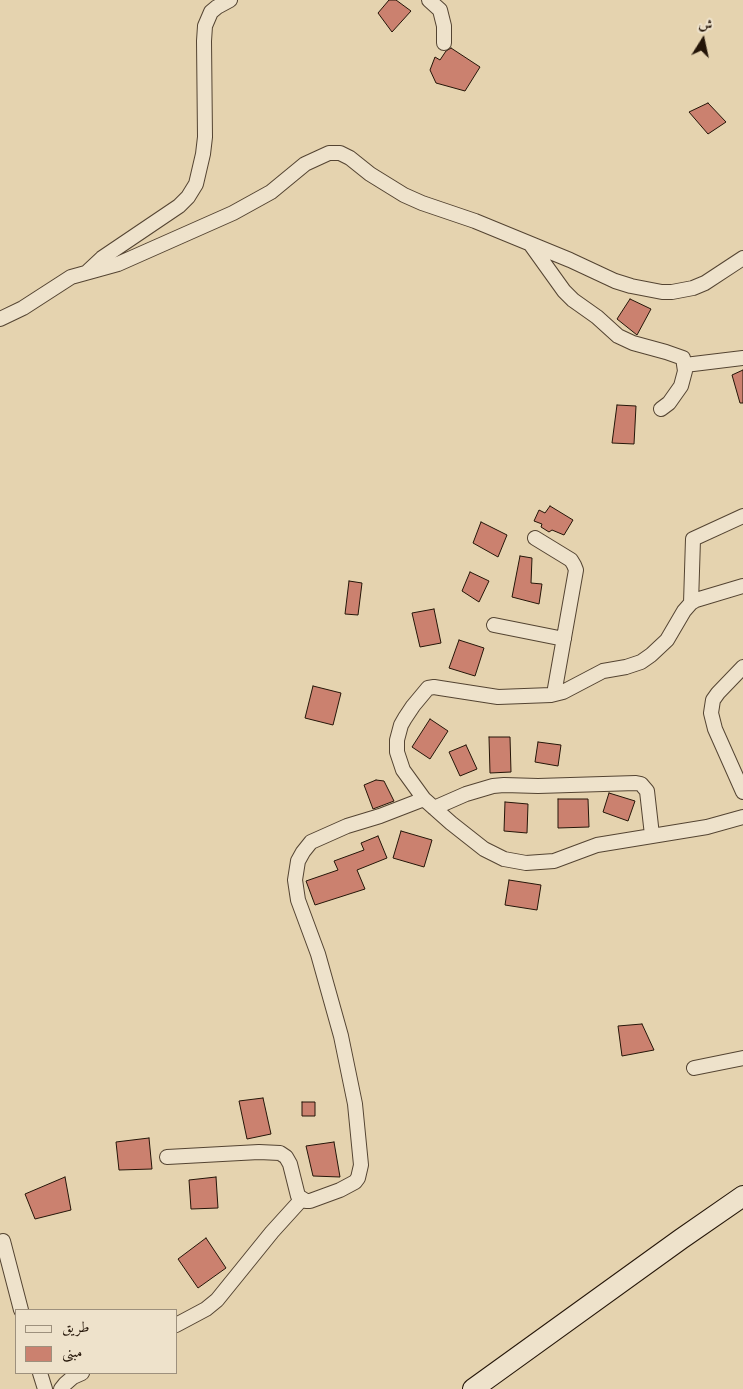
<!DOCTYPE html>
<html>
<head>
<meta charset="utf-8">
<style>
	body { margin:0 }
	#map { position:relative; width:743px; height:1389px; overflow:hidden; background:#e5d3af; font-family:"IM FELL Great Primer",Amiri,serif }
	canvas { display:block }
	.legend { position:absolute; left:15px; top:1309px; width:162px; height:65px; box-sizing:border-box; background:#eee2cb; border:1px solid #9d907d; margin:0; padding:6px 9px; list-style:none; font-size:15px; color:#241508 }
	.legend li { display:flex; align-items:center; gap:10px; height:25px }
	.legend b { width:25px; border:1px solid #9d907d }
	.north { position:absolute; left:678px; top:15px; width:50px; height:50px; -webkit-text-stroke:4px #eee2cb; paint-order:stroke; rotate:10deg; font-size:14px; font-weight:700; line-height:20px; text-align:center; color:#241508 }
	.north::after { content:''; display:block; margin:auto; width:18px; height:22px; background:#241508; clip-path:polygon(50% 0,100% 100%,50% 72%,0 100%) }
</style>
</head>
<body>
<div id="map">
<canvas width="743" height="1389"></canvas>
<ul class="legend">
<li><b style="height:6px;background:#eee2cb"></b>طريق</li>
<li><b style="height:14px;background:#cb816f"></b>مبنى</li>
</ul>
<div class="north">ش</div>
</div>
<script>
const ctx = document.querySelector('canvas').getContext('2d');
ctx.lineJoin = 'round';
function paint(path, color) { ctx.fillStyle = color; ctx.fill(path, 'evenodd'); }
const toPath = rows => new Path2D(rows.map(r => 'M' + r).join(''));
function stroke(path, color, width, dash) { ctx.strokeStyle = color; ctx.lineWidth = width; ctx.lineCap = dash ? 'butt' : 'round'; ctx.setLineDash(dash || []); ctx.stroke(path); }
const building = toPath([
	[389,0,396,0,411,11,392,32,378,13,389,0],
	[451,48,480,67,465,91,436,83,430,70,435,57,440,60,446,51,451,48],
	[708,103,726,122,708,134,689,112,708,103],
	[630,299,651,309,637,335,617,319,630,299],
	[743,370,743,403,740,403,732,375,743,370],
	[617,405,636,406,634,444,612,443,617,405],
	[550,506,573,520,564,535,552,530,549,532,541,527,542,524,534,521,539,510,545,513,550,506],
	[481,522,507,535,498,557,473,543,481,522],
	[520,556,532,558,531,583,542,584,539,604,512,597,520,556],
	[470,572,489,581,479,602,462,591,470,572],
	[349,581,362,583,358,615,345,614,349,581],
	[434,609,441,643,420,647,412,613,434,609],
	[459,640,484,648,475,676,449,668,459,640],
	[313,686,341,693,333,725,305,718,313,686],
	[430,719,448,731,430,759,412,747,430,719],
	[489,737,510,737,511,772,490,773,489,737],
	[538,742,561,745,558,766,535,762,538,742],
	[466,745,477,769,460,776,449,752,466,745],
	[376,780,384,781,394,801,373,809,364,785,376,780],
	[609,793,635,801,628,821,603,812,609,793],
	[558,799,588,799,589,827,558,828,558,799],
	[505,802,528,804,527,833,504,831,505,802],
	[401,831,432,840,424,867,393,858,401,831],
	[378,836,387,858,357,870,365,889,315,905,306,881,338,870,334,861,364,850,361,843,378,836],
	[509,880,541,885,537,910,505,905,509,880],
	[642,1024,654,1050,622,1056,618,1026,642,1024],
	[263,1098,271,1134,247,1139,239,1101,263,1098],
	[302,1102,315,1102,315,1116,302,1116,302,1102],
	[149,1138,152,1169,119,1170,116,1142,149,1138],
	[334,1142,340,1177,313,1176,306,1146,334,1142],
	[65,1177,71,1210,35,1219,25,1194,65,1177],
	[216,1177,218,1208,191,1209,189,1180,216,1177],
	[206,1238,226,1268,198,1288,178,1259,206,1238]
]);
const street = toPath([
	[429,0,440,10,444,26,444,43],
	[531,245,564,291,573,300,597,317,618,336,633,343,666,352,683,358,685,371,681,386,669,403,661,409],
	[87,272,102,258,179,206,188,197,196,184,203,154,205,137,204,41,205,26,211,12,217,7,230,0],
	[0,319,23,308,71,277,118,264,233,213,271,192,305,164,329,153,340,153,350,158,370,174,404,195,422,203,475,221,570,260,615,281,631,286,662,292,672,292,693,288,705,283,743,258],
	[685,365,743,358],
	[535,538,571,560,574,565,576,570,554,694],
	[691,603,693,539,743,516],
	[494,625,564,639],
	[743,667,718,693,713,700,711,713,715,729,743,792],
	[424,799,403,770,397,752,397,740,401,725,405,718,413,706,428,688,434,687,440,688,498,697,551,695,563,692,603,671,626,667,641,662,651,655,667,640,684,611,691,603,696,600,743,586],
	[434,808,466,794,493,786,504,785,538,786,636,783,641,784,647,791,652,835],
	[694,1068,743,1058],
	[167,1157,259,1152,280,1153,286,1157,290,1164,298,1196,306,1201,310,1201,340,1190,355,1182,358,1178,361,1165,355,1104,341,1036,318,954,298,900,295,880,298,861,303,852,311,842,347,826,380,816,424,799,451,823,484,849,504,859,526,863,554,861,597,845,707,827,743,817],
	[3,1241,21,1310],
	[176,1325,206,1309,217,1300,272,1232,301,1200],
	[40,1373,45,1389],
	[61,1389,65,1384,73,1377,82,1373]
]);
const secondary = toPath([
	[473,1389,681,1239,743,1196]
]);
paint(building, '#cb816f');
stroke(building, '#241508', 1);
stroke(street, '#544432', 16);
stroke(secondary, '#241508', 22);
stroke(street, '#eee2cb', 14);
stroke(secondary, '#eee2cb', 20);
</script>
</body>
</html>
